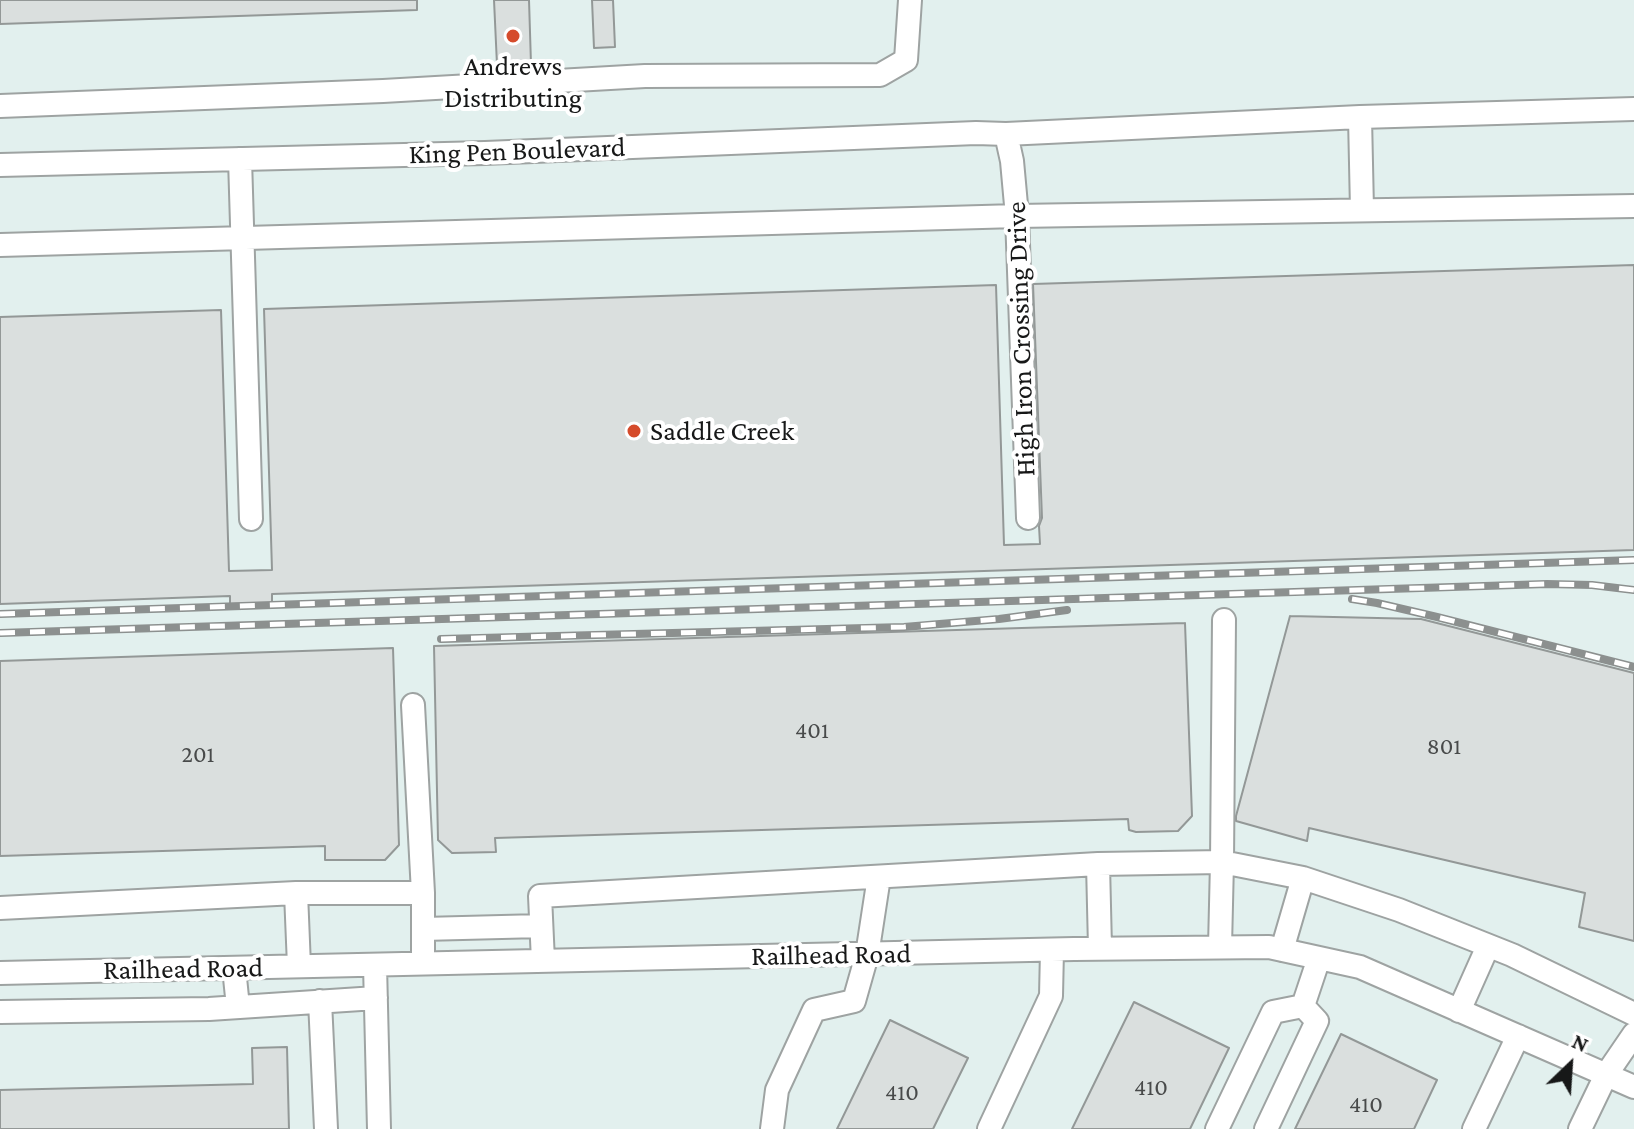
<!DOCTYPE html>
<html>
<head>
<meta charset="utf-8">
<style>
	body { margin:0 }
	#map { position:relative; width:1634px; height:1129px; overflow:hidden; background:#f7fdfc; font-family:"Crimson Pro",serif }
	canvas { display:block }
	.north { position:absolute; left:1530px; top:1025px; width:80px; height:80px; -webkit-text-stroke:6px #fff; paint-order:stroke; rotate:25deg; font-size:22px; font-weight:700; line-height:32px; text-align:center; color:#171818 }
	.north::after { content:''; display:block; margin:auto; width:28px; height:36px; background:#171818; clip-path:polygon(50% 0,100% 100%,50% 72%,0 100%) }
</style>
</head>
<body>
<div id="map">
<canvas width="1634" height="1129"></canvas>
<div class="north">N</div>
</div>
<script>
const ctx = document.querySelector('canvas').getContext('2d');
ctx.lineJoin = 'round';
function paint(path, color) { ctx.fillStyle = color; ctx.fill(path, 'evenodd'); }
const toPath = rows => new Path2D(rows.map(r => 'M' + r).join(''));
function stroke(path, color, width, dash) { ctx.strokeStyle = color; ctx.lineWidth = width; ctx.lineCap = dash ? 'butt' : 'round'; ctx.setLineDash(dash || []); ctx.stroke(path); }
function write(font, color, halo, rows, align = 'center') {
  ctx.font = font + ' "Crimson Pro",serif'; ctx.lineWidth = 8; ctx.setLineDash([]); ctx.textBaseline = 'middle'; ctx.strokeStyle = halo; ctx.fillStyle = color; for (const [text, x, y, turn = 0] of rows) {
    ctx.save(); ctx.translate(x, y); ctx.rotate((+turn || 0) * Math.PI / 180); ctx.textAlign = isNaN(turn) ? turn : align; if (halo) ctx.strokeText(text, 0, 0); ctx.fillText(text, 0, 0); ctx.restore();
  }
}
const built = toPath([
	[0,0,1634,0,1634,1129,0,1129]
]);
const building = toPath([
	[0,0,417,0,417,10,0,24,0,0],
	[494,0,529,0,531,64,497,65,494,0],
	[592,0,613,0,615,47,594,48,592,0],
	[1634,265,1634,550,272,594,272,603,230,604,230,596,0,604,0,317,221,310,229,571,272,570,264,309,996,285,1004,545,1040,544,1039,526,1042,518,1033,284,1634,265],
	[1290,616,1421,619,1634,673,1634,941,1579,927,1585,893,1309,828,1307,841,1236,821,1236,816,1290,616],
	[1185,623,1192,816,1178,831,1136,832,1129,830,1128,819,495,838,496,852,452,853,438,840,434,646,1185,623],
	[393,648,399,845,385,860,325,860,325,846,0,856,0,661,393,648],
	[1134,1002,1229,1048,1190,1129,1072,1129,1134,1002],
	[890,1020,968,1058,933,1129,837,1129,890,1020],
	[1341,1034,1437,1080,1414,1129,1295,1129,1341,1034],
	[287,1047,289,1129,0,1129,0,1090,253,1084,252,1048,287,1047]
]);
const minor = toPath([
	[0,106,383,91,645,76,880,75,906,60,910,0],
	[1360,117,1634,109],
	[1006,134,1360,117,1362,210],
	[240,159,251,519],
	[0,165,485,153,976,133,1006,134,1012,161,1017,216,1028,518],
	[0,245,1017,216,1634,206],
	[1224,620,1222,862,1303,878,1399,910,1512,955,1634,1014],
	[413,705,423,893,423,963],
	[1098,864,1100,948],
	[296,893,299,966],
	[0,908,296,893,423,893],
	[423,929,541,926],
	[1282,950,1303,878],
	[543,961,540,896,1098,864,1222,862,1220,947],
	[375,965,379,1129],
	[234,968,238,1007],
	[0,973,1074,949,1269,947,1360,967,1634,1087],
	[320,1001,326,1129],
	[1459,1011,1488,946],
	[0,1012,209,1009,376,998],
	[772,1129,777,1090,814,1010,854,1001,867,955,879,877],
	[989,1129,1051,996,1052,950],
	[1217,1129,1273,1012,1303,1006,1319,958],
	[1266,1129,1317,1021,1303,1006],
	[1474,1129,1518,1036],
	[1580,1129,1606,1075,1634,1034]
]);
const rail = toPath([
	[1352,599,1377,603,1437,617,1634,667],
	[0,614,1634,560],
	[0,633,1547,584,1592,585,1634,590],
	[441,639,904,627,999,619,1067,610]
]);
const markers = [
	[513,36,8,"#d54b2b"],
	[634,431,8,"#d54b2b"]
];
const numberNames = [
	["401",812,731],
	["801",1444,747],
	["201",198,755],
	["410",1151,1088],
	["410",902,1093],
	["410",1366,1105]
];
const poiNames = [
	["Andrews",513,66],
	["Distributing",513,98],
	["Saddle Creek",650,431,"left"]
];
const streetNames = [
	["King Pen Boulevard",517,151,-2],
	["High Iron Crossing Drive",1021,339,-92],
	["Railhead Road",831,955,-1],
	["Railhead Road",183,969,-1]
];
paint(built, '#e2f0ee');
paint(building, '#dadfde');
stroke(building, '#939897', 2);
stroke(minor, '#9ea3a2', 26);
stroke(minor, '#fff', 22);
stroke(rail, '#8c908f', 8);
stroke(rail, '#fff', 5, [15]);
for (const [x, y, r, color] of markers) { const dot = new Path2D(); dot.arc(x, y, r, 0, 2 * Math.PI); ctx.fillStyle = color; ctx.fill(dot); stroke(dot, '#fff', 3); }
write('24px', '#484a4a', null, numberNames);
write('28px', '#171818', '#fff', poiNames);
write('28px', '#171818', '#fff', streetNames);
</script>
</body>
</html>
